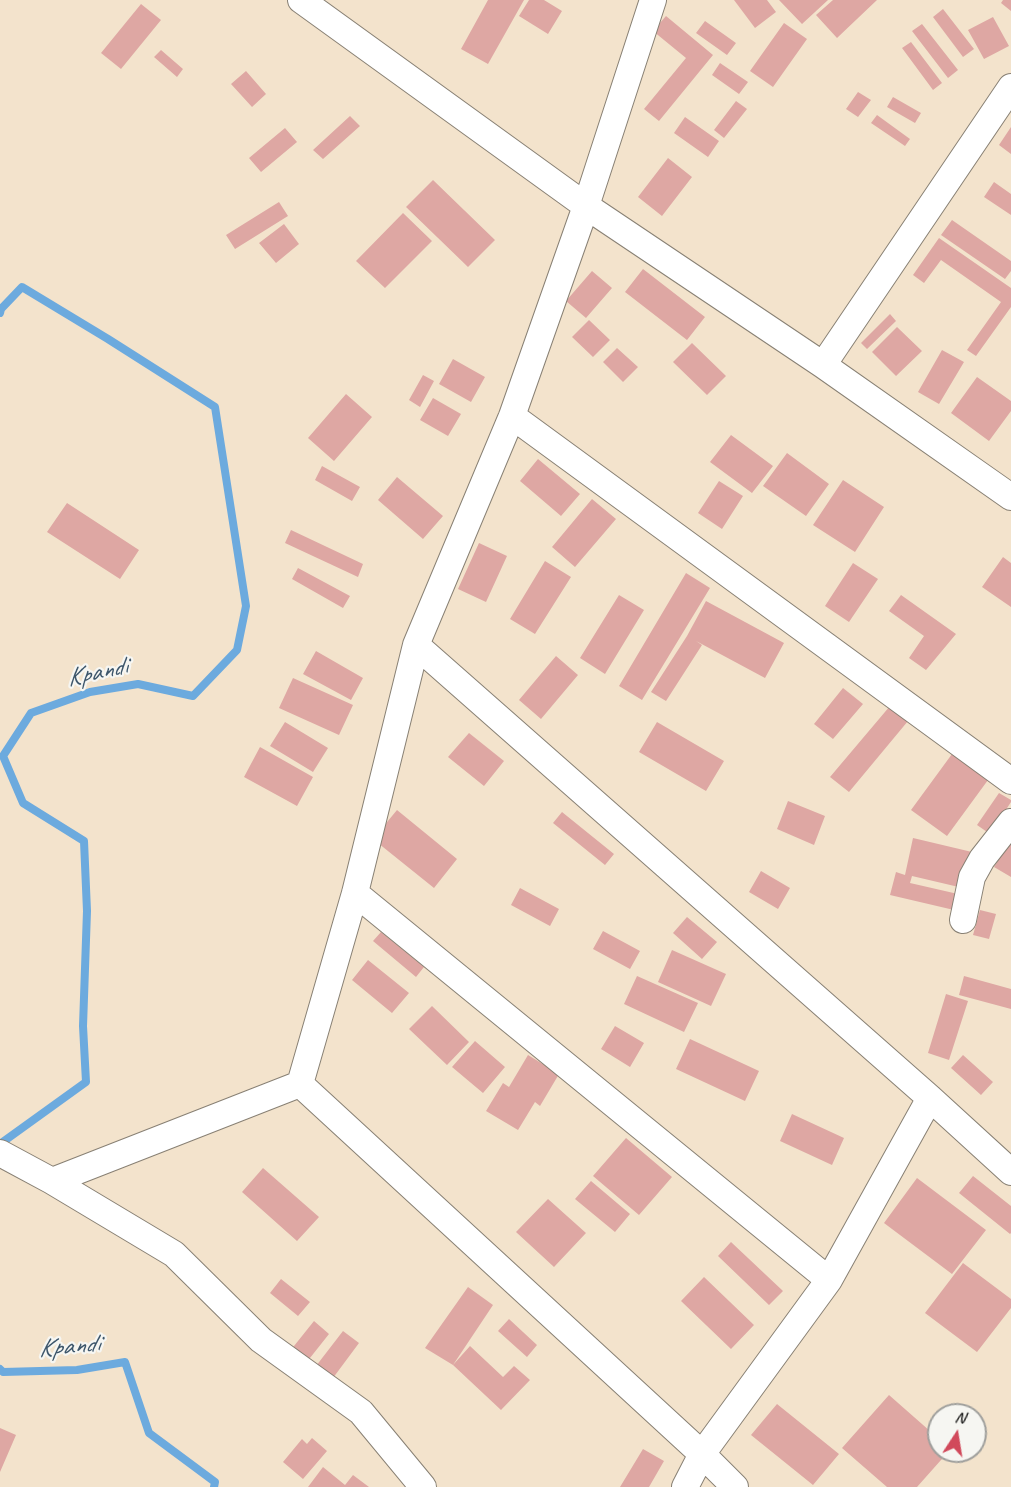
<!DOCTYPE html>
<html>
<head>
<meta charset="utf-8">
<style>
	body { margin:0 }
	#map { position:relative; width:1011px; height:1487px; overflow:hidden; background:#f3e3cc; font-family:Caveat,sans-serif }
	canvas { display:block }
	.north { position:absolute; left:927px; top:1403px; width:60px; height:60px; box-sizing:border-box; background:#f6f6f2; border:2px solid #9f9f9c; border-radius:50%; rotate:12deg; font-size:16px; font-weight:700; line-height:24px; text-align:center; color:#1c1c1c }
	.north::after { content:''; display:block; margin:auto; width:21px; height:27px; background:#d1495b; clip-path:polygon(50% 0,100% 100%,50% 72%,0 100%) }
</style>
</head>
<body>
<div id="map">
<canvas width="1011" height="1487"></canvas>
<div class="north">N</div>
</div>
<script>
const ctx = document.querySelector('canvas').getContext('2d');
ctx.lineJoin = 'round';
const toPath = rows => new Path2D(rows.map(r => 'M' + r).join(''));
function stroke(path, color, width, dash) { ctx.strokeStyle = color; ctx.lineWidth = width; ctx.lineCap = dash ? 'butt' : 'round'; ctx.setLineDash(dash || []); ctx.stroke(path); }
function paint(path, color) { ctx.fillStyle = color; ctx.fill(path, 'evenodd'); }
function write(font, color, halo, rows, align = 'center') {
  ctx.font = font + ' Caveat,sans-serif'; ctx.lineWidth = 4.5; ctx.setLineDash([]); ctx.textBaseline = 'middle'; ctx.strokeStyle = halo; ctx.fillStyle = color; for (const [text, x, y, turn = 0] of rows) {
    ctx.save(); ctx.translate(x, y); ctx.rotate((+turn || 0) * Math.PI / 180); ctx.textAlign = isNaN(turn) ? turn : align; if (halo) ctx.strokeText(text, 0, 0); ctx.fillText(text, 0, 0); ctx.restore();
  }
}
const stream = toPath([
	[0,313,1,309,22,287,108,339,215,407,246,606,237,650,193,696,138,684,90,692,31,713,3,756,23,803,84,841,87,911,83,1026,86,1082,0,1144],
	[0,1369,3,1372,77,1370,125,1362,149,1433,215,1482,214,1487]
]);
const building = toPath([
	[488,0,524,0,488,64,461,49],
	[529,0,544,0,562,11,548,34,519,16],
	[734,0,767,0,776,12,755,28],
	[779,0,828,0,802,24],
	[833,0,877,0,837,38,816,15],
	[1003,0,1011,0,1011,11,1001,3],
	[141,4,161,20,121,69,101,53],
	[943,9,974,49,963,57,933,17],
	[666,16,713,55,659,121,644,109,686,58,653,31],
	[993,17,1009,46,984,59,968,30],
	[705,21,736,43,727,55,696,33],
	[784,23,807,39,773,87,750,71],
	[922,24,958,70,948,78,912,31],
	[911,42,942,83,933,90,902,48],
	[161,50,183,69,177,77,154,57],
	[720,63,748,82,739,94,712,75],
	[246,71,266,94,252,107,231,84],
	[858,92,871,100,858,117,846,109],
	[893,97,921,113,915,123,887,107],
	[736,101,747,109,724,138,714,130],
	[877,115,910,139,905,146,871,123],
	[350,116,360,126,323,159,313,150],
	[685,117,719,141,708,157,674,133],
	[1011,127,1011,154,999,145],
	[285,128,297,142,261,172,249,158],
	[668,158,692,177,662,216,638,197],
	[433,180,495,240,468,267,406,207],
	[994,182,1011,194,1011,215,984,197],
	[279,202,288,216,235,249,226,235],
	[403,213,432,241,385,288,356,261],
	[952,220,1011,261,1011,271,1005,279,941,235],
	[284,224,299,244,276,263,259,243],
	[939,238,1011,288,1011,307,976,356,967,350,1001,302,941,260,924,283,913,275],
	[643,269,705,317,687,340,625,292],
	[592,271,612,288,586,318,566,301],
	[890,314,896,321,867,349,861,343],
	[589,320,610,340,593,357,572,337],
	[897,327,922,351,896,376,872,352],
	[692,343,726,376,707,395,673,362],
	[617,348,638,367,623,382,603,362],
	[942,350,964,362,939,404,918,392],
	[453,359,485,377,471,402,439,384],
	[423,375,434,381,420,407,409,400],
	[977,377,1011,401,1011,411,989,441,951,413],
	[346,394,372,417,334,461,308,438],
	[433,398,461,414,448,436,420,420],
	[731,435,773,466,752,493,710,462],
	[787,453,829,484,806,516,763,486],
	[538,459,580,494,561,516,520,481],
	[322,466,360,487,352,501,315,480],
	[397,477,443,516,423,539,378,500],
	[843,480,884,507,855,552,813,525],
	[719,481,743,496,722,529,698,513],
	[592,499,616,519,575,567,552,547],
	[67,503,139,550,120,579,47,532],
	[291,530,363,564,358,577,285,543],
	[479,543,507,556,486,602,458,589],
	[1003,557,1011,563,1011,607,982,587],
	[545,561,571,577,535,634,510,619],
	[853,563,878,579,849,622,825,606],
	[298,568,350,596,343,608,292,579],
	[686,573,710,588,642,700,619,686],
	[619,595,644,610,605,674,580,658],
	[901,595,956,634,926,670,909,658,924,636,889,611],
	[706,601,784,643,765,678,696,641,702,645,666,701,651,692,687,636],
	[316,651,363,678,351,700,303,674],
	[556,656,578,675,541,719,519,700],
	[293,678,353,705,339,735,279,708],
	[843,688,863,704,833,739,814,724],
	[890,706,908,721,849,792,830,777],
	[285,722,328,748,313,772,270,746],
	[657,722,724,761,706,791,639,752],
	[469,733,504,761,484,786,448,757],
	[260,747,313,777,297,806,244,777],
	[952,754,988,780,947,836,911,810],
	[999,793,1011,800,1011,802,990,834,977,825],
	[788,801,825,816,814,845,777,829],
	[397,810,457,859,434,888,373,839],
	[562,812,614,854,605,865,553,823],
	[913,838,972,852,963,888,912,876,910,883,958,894,954,910,890,895,896,872,905,875],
	[1011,840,1011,877,994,867],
	[761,871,790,888,778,909,749,892],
	[520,888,559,909,550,926,511,905],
	[980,910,996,914,989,939,973,935],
	[687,917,717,942,702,959,673,933],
	[603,931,640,951,630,969,593,949],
	[381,932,424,967,416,977,373,941],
	[672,950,726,974,711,1006,658,982],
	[368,960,409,993,392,1013,352,980],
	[637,976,698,1003,684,1032,624,1004],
	[964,976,1011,989,1011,1009,959,995],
	[946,994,968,1001,949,1060,928,1053],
	[432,1006,469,1042,447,1065,409,1029],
	[615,1026,644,1043,630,1067,601,1049],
	[690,1039,759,1071,745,1101,676,1069],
	[475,1041,505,1067,483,1093,452,1067],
	[528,1055,559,1074,540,1106,535,1102,518,1130,486,1111,503,1083,509,1087],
	[963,1055,993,1082,981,1095,951,1068],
	[792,1114,844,1138,832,1165,780,1141],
	[626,1138,672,1177,639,1215,593,1176],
	[263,1168,319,1217,297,1241,242,1192],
	[973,1176,1011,1206,1011,1233,1010,1234,959,1193],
	[917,1178,986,1230,952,1274,884,1223],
	[591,1181,630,1214,615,1232,575,1199],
	[548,1199,586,1233,554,1267,516,1232],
	[731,1242,783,1291,769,1305,718,1256],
	[963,1263,1011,1299,1011,1308,977,1352,925,1313],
	[704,1277,754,1325,731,1349,681,1301],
	[281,1279,310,1302,298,1316,270,1293],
	[468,1287,493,1305,453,1365,425,1348],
	[509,1319,537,1345,527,1357,498,1331],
	[314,1321,329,1334,306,1363,290,1351],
	[343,1331,359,1343,333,1378,316,1366],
	[470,1346,503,1377,514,1366,530,1380,501,1410,453,1365],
	[889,1395,939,1439,939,1451,949,1451,917,1487,887,1487,842,1448],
	[777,1404,839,1454,813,1485,751,1435],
	[0,1428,16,1435,0,1472],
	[312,1438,327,1451,303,1479,283,1462,302,1439,307,1444],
	[643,1449,664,1461,649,1487,620,1487],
	[323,1467,345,1485,353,1475,369,1487,308,1487]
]);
const street = toPath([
	[301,0,586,206,823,365,1011,497],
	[823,365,1011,87],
	[512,416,1011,781],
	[416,645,930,1098,1011,1172],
	[355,893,829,1280],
	[963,920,972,877,982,859,1011,822],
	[300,1084,355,893,416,645,512,416,586,206,653,0],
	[300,1084,702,1454,735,1487],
	[0,1153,52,1181,300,1084],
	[52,1181,174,1254,261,1340,361,1412,423,1487],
	[685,1487,702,1454,829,1280,930,1098]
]);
const waterNames = [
	["Kpandi",97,673,-12],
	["Kpandi",69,1347,-5]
];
stroke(stream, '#6caade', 8);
paint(building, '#dea7a3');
stroke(street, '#888074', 28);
stroke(street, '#fff', 26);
write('italic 26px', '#3c556a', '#f6f6f2', waterNames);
</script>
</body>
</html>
